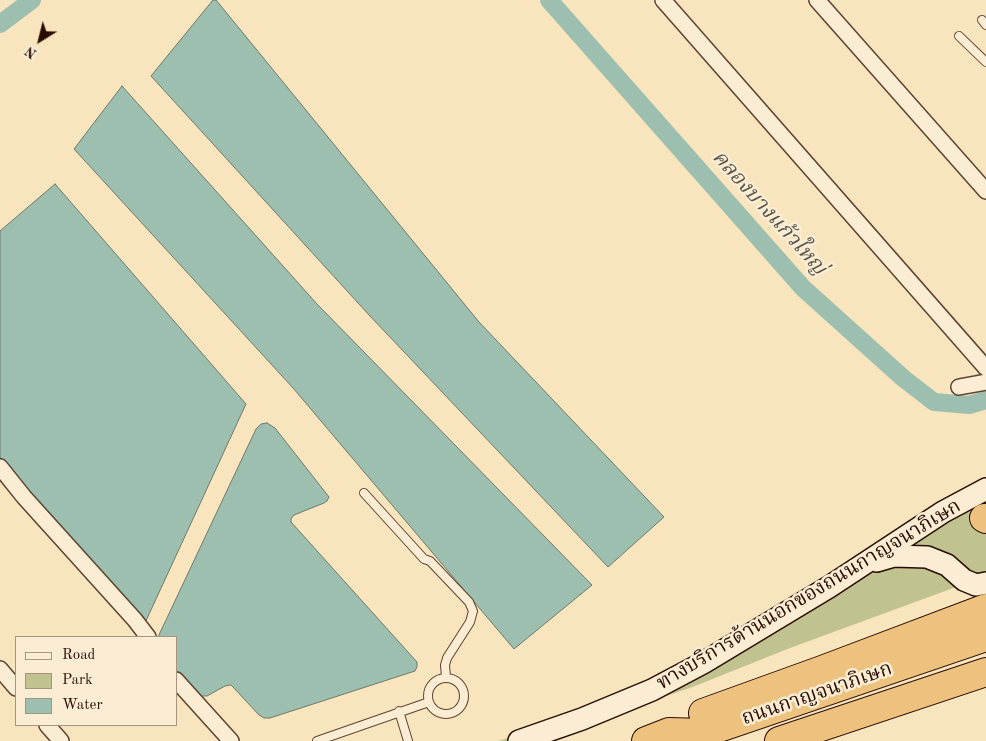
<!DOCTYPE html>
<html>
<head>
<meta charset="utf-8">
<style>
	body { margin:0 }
	#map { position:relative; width:986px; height:741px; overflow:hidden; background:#f8e4bd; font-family:"Old Standard TT",serif }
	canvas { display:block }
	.legend { position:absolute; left:15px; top:636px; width:162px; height:90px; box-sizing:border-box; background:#faedd4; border:1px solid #a69380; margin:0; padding:6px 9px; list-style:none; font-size:15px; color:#290d03 }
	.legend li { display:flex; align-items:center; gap:10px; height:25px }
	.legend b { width:25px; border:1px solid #a69380 }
	.north { position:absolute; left:15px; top:15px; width:50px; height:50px; -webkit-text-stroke:4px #faedd4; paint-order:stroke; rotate:216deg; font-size:14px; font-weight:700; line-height:20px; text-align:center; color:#290d03 }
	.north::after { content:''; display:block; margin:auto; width:18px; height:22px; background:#290d03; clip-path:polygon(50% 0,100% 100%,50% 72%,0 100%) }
</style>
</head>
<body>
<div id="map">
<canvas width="986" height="741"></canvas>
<ul class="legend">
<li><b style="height:6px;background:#faedd4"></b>Road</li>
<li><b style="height:14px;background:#c0c38f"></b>Park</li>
<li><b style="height:14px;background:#9dbfaf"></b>Water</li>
</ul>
<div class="north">N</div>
</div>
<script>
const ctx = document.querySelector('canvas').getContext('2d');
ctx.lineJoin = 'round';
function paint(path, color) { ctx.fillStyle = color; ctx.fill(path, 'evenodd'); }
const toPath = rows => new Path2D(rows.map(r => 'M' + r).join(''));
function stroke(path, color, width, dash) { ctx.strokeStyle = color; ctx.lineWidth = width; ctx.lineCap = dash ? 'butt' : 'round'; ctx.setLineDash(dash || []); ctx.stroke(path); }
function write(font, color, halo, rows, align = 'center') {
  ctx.font = font + ' "Old Standard TT","Noto Serif Thai",serif'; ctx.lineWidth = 5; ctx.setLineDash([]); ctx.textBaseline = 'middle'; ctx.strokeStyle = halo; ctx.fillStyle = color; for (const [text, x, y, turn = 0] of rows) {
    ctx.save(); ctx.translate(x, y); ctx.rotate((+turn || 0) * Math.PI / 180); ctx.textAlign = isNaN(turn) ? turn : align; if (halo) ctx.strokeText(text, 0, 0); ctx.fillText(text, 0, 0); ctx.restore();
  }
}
const green = toPath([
	[986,483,986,576,790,648,695,686,539,741,499,741,564,718,687,664]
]);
const water = toPath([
	[213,0,216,0,479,322,664,517,608,567,369,315,151,76,213,0],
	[122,86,317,304,592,585,514,649,293,388,74,149,122,86],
	[55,184,246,404,144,625,0,457,0,231,55,184],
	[267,423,275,428,329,497,327,501,324,503,294,515,291,519,291,522,417,662,417,667,415,671,270,718,264,718,259,715,233,687,231,685,225,686,207,696,198,696,176,671,176,637,158,637,256,429,261,424,267,423]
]);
const canal = toPath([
	[549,0,803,288,903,378,934,402,969,405,986,400],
	[0,24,32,0]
]);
const service = toPath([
	[982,20,986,25],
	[959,36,986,62],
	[364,493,424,559,430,561,469,602,473,611,470,622,447,658,445,665,446,677],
	'428 696a18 18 0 1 1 36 0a18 18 0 1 1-36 0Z',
	[399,711,408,741],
	[317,741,429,702]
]);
const minor = toPath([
	[663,0,986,368],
	[817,0,986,191],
	[959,387,986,382],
	[0,467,24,497,135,620,148,637],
	[0,669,16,688],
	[176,680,231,741],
	[47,725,61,741]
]);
const secondary = toPath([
	[877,561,894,556,927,557,947,565,964,580,976,585,986,583],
	[519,741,582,719,652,690,703,663,829,587,943,512,986,489]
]);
const motorway = toPath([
	[984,518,986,519],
	[703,713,822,670,986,608],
	[646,741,669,732,704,733,986,637],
	[779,741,986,672]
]);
const streetNames = [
	["ทางบริการด้านนอกของถนนกาญจนาภิเษก",809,595,-31],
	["ถนนกาญจนาภิเษก",817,694,-19]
];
const waterNames = [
	["คลองบางแก้วใหญ่",769,213,48]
];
paint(green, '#c0c38f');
paint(water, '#9dbfaf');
stroke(water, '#6f786a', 1);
stroke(canal, '#9dbfaf', 18);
stroke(service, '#5d4332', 10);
stroke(minor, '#5d4332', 18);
stroke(secondary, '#290d03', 24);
stroke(motorway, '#290d03', 30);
stroke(service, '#faedd4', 8);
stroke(minor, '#faedd4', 15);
stroke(secondary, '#faedd4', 21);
stroke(motorway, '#ecc27e', 28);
write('20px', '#290d03', '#faedd4', streetNames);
write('italic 21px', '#575448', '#faedd4', waterNames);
</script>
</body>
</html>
